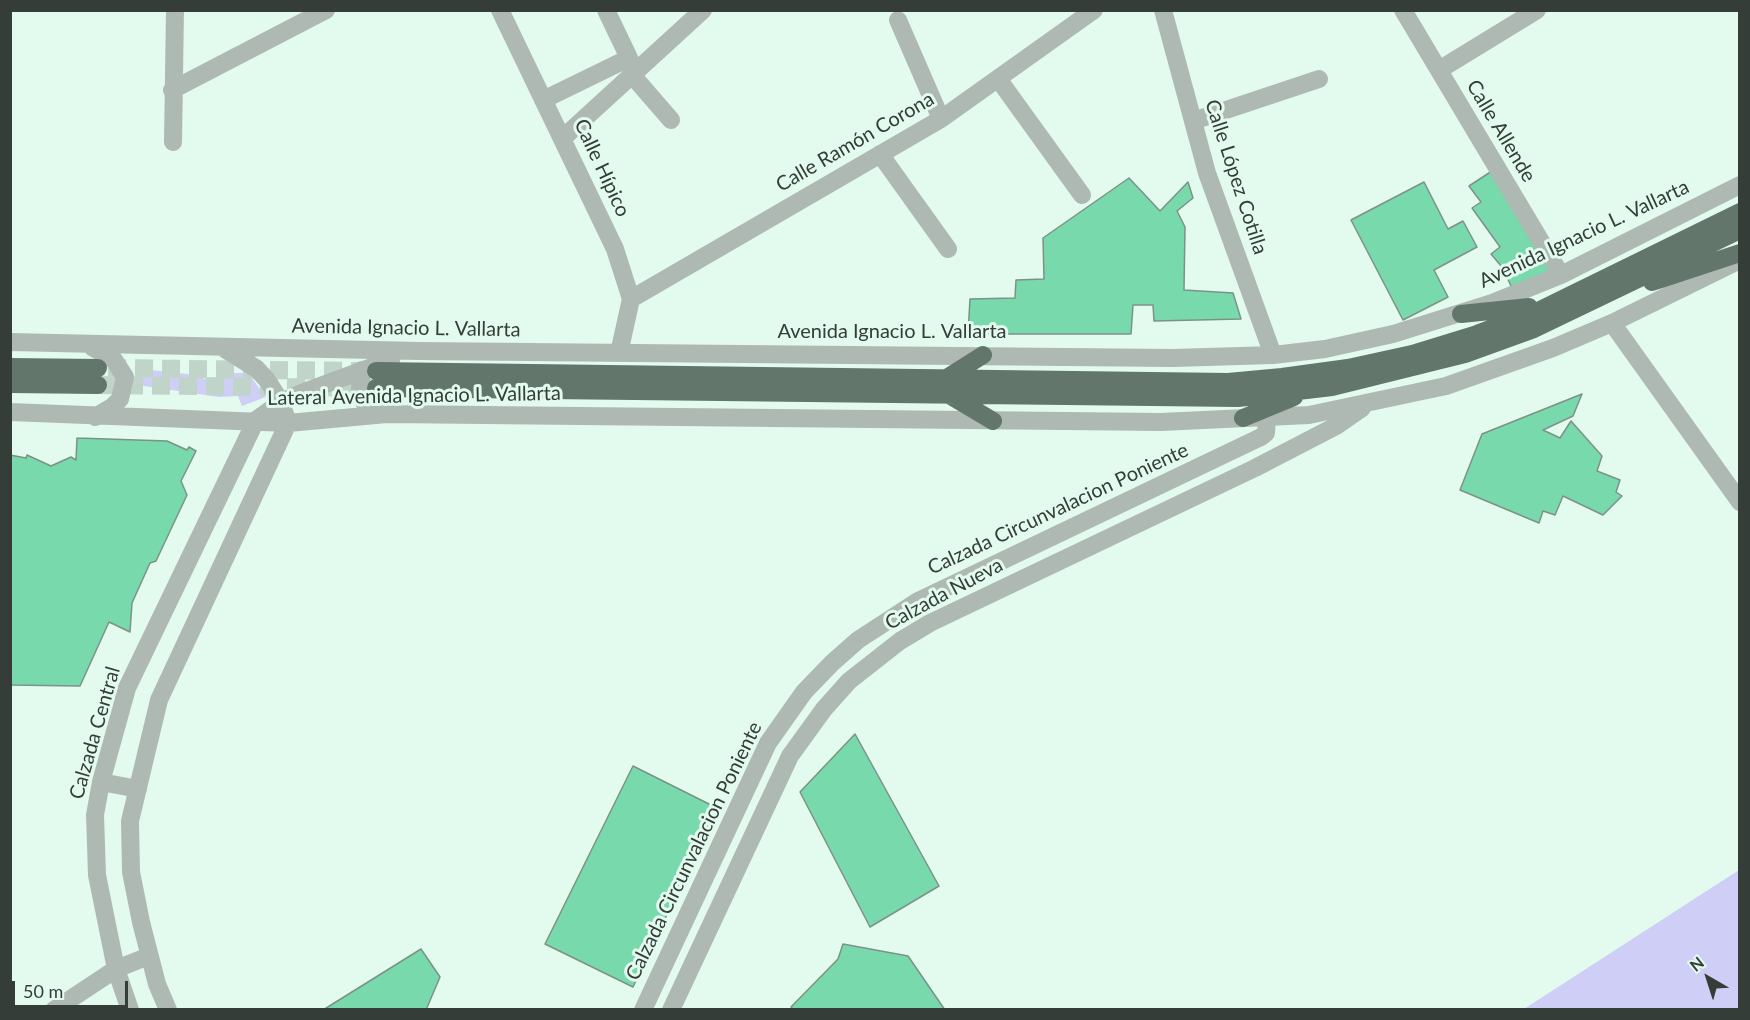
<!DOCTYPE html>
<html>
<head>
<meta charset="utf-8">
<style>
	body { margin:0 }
	#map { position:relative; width:1750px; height:1020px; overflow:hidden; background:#e3faee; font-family:Lato,sans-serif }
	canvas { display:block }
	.frame { position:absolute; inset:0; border:12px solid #343d38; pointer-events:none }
	.north { position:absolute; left:1678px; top:948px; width:60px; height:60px; -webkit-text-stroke:4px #e3faee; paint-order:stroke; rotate:321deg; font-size:16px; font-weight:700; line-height:24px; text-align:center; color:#343d38 }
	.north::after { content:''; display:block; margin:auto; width:21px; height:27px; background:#343d38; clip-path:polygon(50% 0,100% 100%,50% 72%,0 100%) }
	.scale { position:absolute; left:12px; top:981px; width:116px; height:27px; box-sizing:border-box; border:3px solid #343d38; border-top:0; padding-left:8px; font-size:18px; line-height:21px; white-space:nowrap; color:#343d38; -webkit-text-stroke:4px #e3faee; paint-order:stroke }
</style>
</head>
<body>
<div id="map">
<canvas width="1750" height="1020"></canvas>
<div class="frame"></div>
<div class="north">N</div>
<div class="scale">50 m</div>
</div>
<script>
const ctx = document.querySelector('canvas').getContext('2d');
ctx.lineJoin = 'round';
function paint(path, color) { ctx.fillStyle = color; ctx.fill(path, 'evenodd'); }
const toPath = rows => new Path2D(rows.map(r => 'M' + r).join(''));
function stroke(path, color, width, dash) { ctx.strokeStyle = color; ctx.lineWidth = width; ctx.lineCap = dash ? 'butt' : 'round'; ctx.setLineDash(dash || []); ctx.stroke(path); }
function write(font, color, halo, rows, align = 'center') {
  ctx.font = font + ' Lato,sans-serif'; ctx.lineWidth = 6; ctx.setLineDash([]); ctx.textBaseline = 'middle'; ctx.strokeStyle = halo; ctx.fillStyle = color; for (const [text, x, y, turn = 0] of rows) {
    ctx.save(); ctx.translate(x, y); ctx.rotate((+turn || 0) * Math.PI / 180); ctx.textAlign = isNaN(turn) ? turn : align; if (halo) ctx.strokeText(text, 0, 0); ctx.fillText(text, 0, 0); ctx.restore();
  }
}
const green = toPath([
	[142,369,196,375,205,379,226,376,226,373,248,373,266,397,242,406,238,396,219,397,137,385],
	[1739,870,1739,1009,1524,1009]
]);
const building = toPath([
	[1495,169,1556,269,1512,288,1502,267,1491,254,1500,247,1472,208,1481,202,1469,186,1495,169],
	[1129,178,1160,211,1188,182,1193,198,1177,211,1185,227,1184,290,1233,293,1241,319,1154,321,1153,305,1133,305,1131,334,968,334,970,299,1015,298,1016,280,1044,279,1043,238,1129,178],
	[1424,182,1448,229,1463,221,1477,247,1434,270,1448,297,1403,320,1351,220,1424,182],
	[1582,394,1573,416,1543,430,1560,438,1571,421,1602,456,1597,471,1620,480,1616,492,1622,496,1603,515,1563,496,1555,515,1543,511,1539,523,1460,490,1482,434,1582,394],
	[77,438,167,441,187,450,189,447,196,451,181,481,187,495,156,561,150,563,132,603,130,632,109,622,80,686,10,685,10,455,26,458,27,455,51,466,71,457,76,460,77,438],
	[855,734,939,886,870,927,800,792,855,734],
	[633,766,717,808,633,987,545,944,633,766],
	[843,944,908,956,945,1010,794,1010,791,1007,838,959,843,944],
	[421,949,440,977,426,1010,323,1010,421,949]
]);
const highwayTunnel = toPath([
	[108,368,359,371],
	[98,385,376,388]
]);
const minor = toPath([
	[500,10,615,249,631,299,619,353],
	[606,10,629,58,632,75,671,120],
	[1163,10,1207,173,1273,355],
	[1403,10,1561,275],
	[898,20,941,119],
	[1439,70,1537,10],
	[999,80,1082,195],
	[172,90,326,10],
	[543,100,629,58],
	[1193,121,1319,79],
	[563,138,703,10],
	[173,142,175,10],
	[880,154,948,249],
	[631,299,941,119,1094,10],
	[1612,323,1740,502],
	[10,342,419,351,1173,358,1273,355,1325,349,1393,334,1492,303,1561,275,1740,185],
	[92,347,114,360,125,377,120,399,112,407,95,417],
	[362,370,360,388,364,402,386,414],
	[10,412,288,423,387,414,1161,422,1309,415,1446,386,1553,348,1612,323,1740,260],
	[101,782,138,789],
	[54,1010,116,969,149,956],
	[130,1010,116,969,97,875,95,815,101,782,127,688,256,420,281,402,304,392,391,360],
	[168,1010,157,984,141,922,131,872,130,821,159,700,288,423,281,402,267,380,257,369,225,349],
	[643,1010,768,743,804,692,832,663,858,640,918,601,1261,437,1266,433,1267,417],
	[671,1010,790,756,824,709,849,681,900,641,930,623,1255,468,1336,426,1362,408]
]);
const highway = toPath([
	[1652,282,1740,253],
	[1461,314,1529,307],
	[10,367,98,368],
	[376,371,1228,382,1282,377,1348,368,1412,354,1477,334,1538,311,1740,212],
	[945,379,983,355],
	[10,384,98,385],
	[376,388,1238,398,1332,387,1465,354,1534,329,1740,230],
	[951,396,993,421],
	[1243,418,1294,397]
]);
const streetNames = [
	["Calle Allende",1501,131,59],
	["Calle Ramón Corona",855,142,-30],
	["Calle Hípico",602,168,65],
	["Calle López Cotilla",1236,177,72],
	["Avenida Ignacio L. Vallarta",1584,234,-25],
	["Avenida Ignacio L. Vallarta",406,328,1],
	["Avenida Ignacio L. Vallarta",892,332],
	["Lateral Avenida Ignacio L. Vallarta",414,396,-1],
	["Calzada Circunvalacion Poniente",1058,509,-25],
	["Calzada Nueva",944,594,-28],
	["Calzada Central",95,733,-74],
	["Calzada Circunvalacion Poniente",694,851,-64]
];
paint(green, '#cfcef6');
paint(building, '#78daac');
stroke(building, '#7d9287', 1.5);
stroke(highwayTunnel, '#c0d4ca', 18, [18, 9]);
stroke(minor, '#afb9b4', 18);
stroke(highway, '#62766b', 18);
write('20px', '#343d38', '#e3faee', streetNames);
</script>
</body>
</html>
